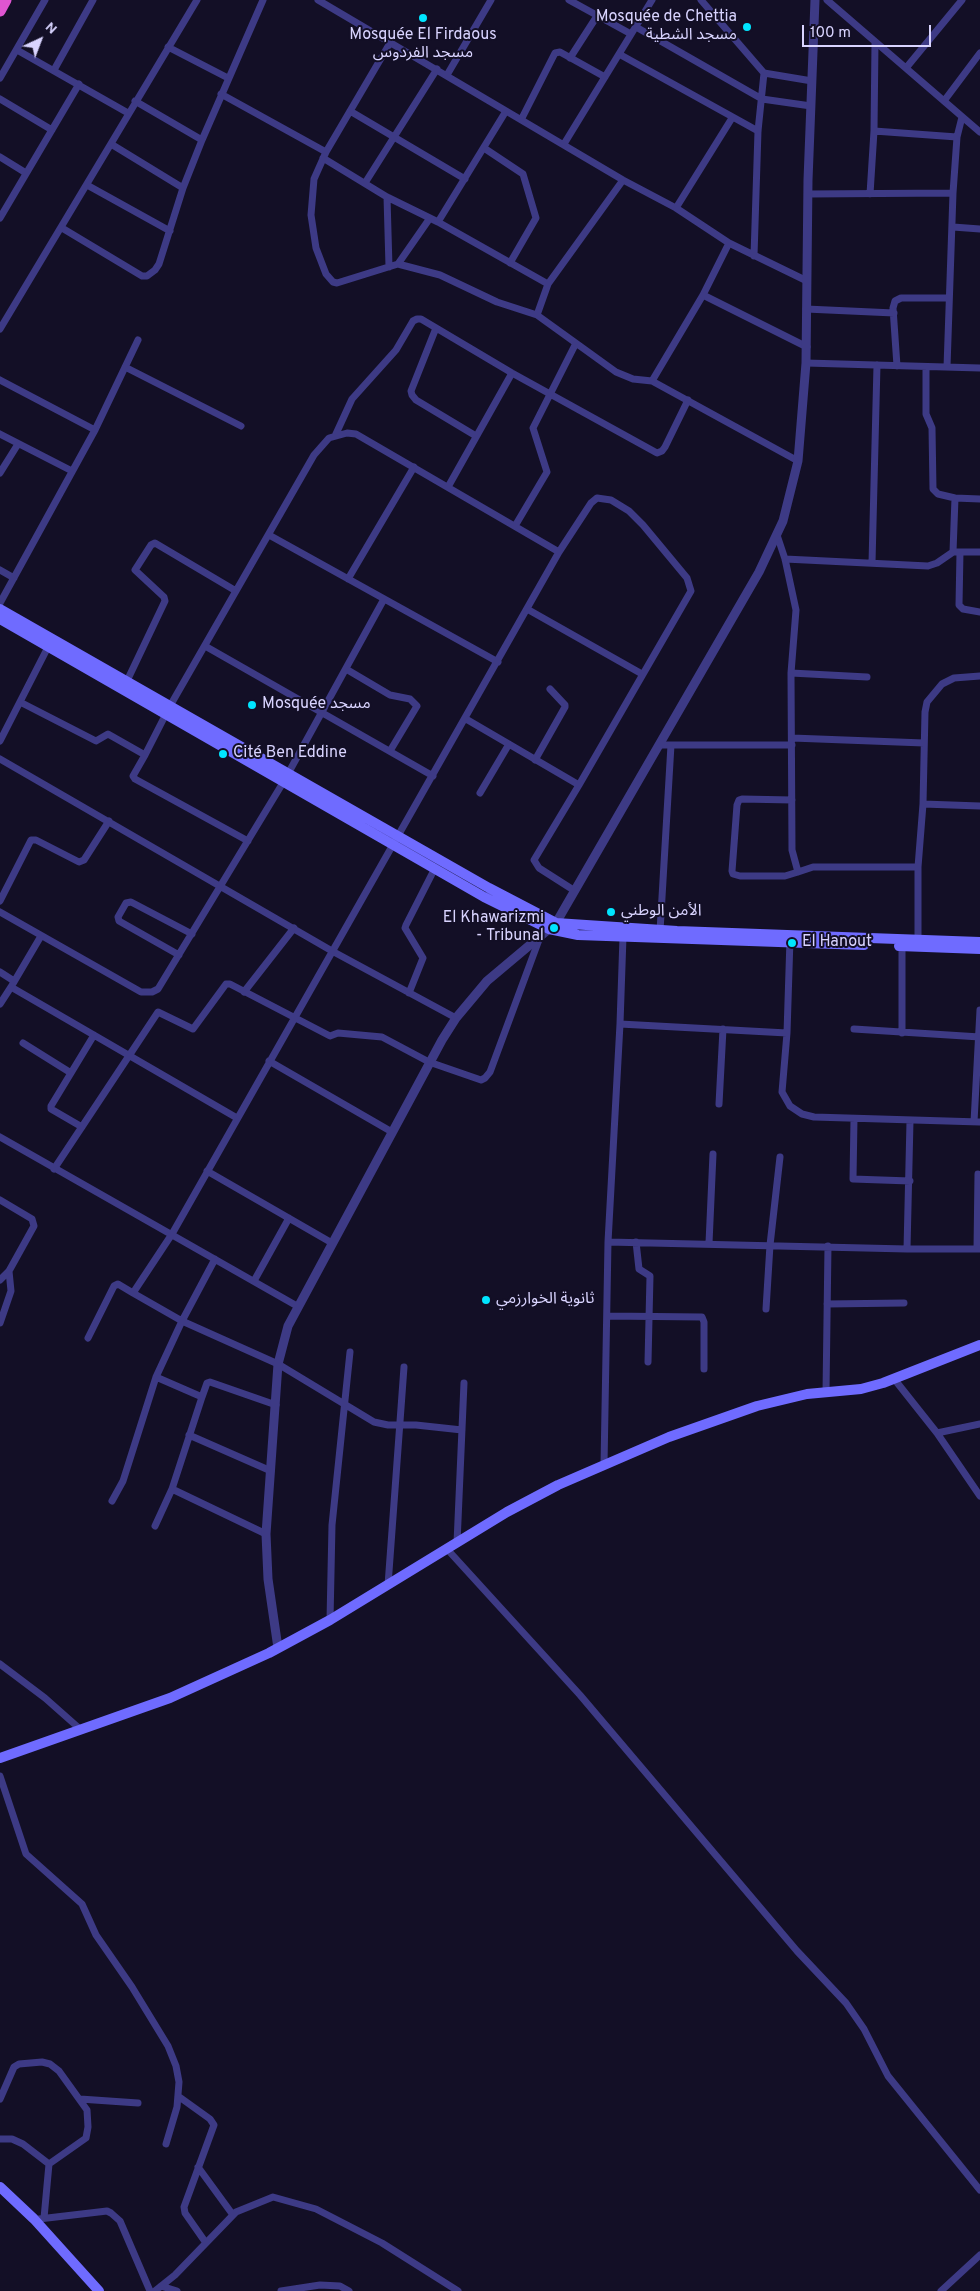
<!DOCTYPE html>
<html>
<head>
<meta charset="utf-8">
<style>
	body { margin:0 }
	#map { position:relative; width:980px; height:2291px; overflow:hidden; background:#130f26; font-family:Overpass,sans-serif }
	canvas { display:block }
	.north { position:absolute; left:15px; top:15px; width:50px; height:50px; -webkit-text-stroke:4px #130f26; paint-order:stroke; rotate:43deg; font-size:14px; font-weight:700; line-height:20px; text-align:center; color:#d9d4ff }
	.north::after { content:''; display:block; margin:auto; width:18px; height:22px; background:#d9d4ff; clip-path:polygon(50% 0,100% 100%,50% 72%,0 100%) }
	.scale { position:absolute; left:802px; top:25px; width:129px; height:22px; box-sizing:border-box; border:2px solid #d9d4ff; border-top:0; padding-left:6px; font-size:15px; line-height:18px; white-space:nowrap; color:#d9d4ff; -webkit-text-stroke:4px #130f26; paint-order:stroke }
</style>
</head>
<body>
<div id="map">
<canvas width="980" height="2291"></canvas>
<div class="north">N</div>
<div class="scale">100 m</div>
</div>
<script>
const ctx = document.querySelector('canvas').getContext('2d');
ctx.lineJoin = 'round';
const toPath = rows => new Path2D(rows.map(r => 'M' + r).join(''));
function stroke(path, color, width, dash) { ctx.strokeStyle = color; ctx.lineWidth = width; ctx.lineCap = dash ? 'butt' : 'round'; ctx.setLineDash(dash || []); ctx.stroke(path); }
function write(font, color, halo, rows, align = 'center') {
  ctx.font = font + ' Overpass,"Noto Sans Arabic",sans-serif'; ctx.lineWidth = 4; ctx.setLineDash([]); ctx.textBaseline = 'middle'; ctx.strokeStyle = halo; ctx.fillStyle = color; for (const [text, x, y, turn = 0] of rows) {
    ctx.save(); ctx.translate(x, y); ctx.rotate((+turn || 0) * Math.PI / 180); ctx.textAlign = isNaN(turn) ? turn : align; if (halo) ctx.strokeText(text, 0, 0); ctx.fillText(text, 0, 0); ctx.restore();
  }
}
const minor = toPath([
	[318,0,623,180,676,208,729,243,807,281],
	[569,0,631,34],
	[701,0,764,73,758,131,754,256],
	[827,0,980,132],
	[636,27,762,99,811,106],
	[168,47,228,78],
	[17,50,128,113],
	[619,54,758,131],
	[570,58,597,16],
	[906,68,962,0],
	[54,70,93,0],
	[764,73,812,81],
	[447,75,491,0],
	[0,78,45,0],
	[221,94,326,152,390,43],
	[0,99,52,130],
	[135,101,202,140],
	[944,101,980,53],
	[350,111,465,179],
	[521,120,555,53,560,52,605,77],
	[874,131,957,137],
	[111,144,183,188],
	[564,144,652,0],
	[484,148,523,174,536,218,510,263],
	[326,152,314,179,311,215,316,248,326,274,333,282,337,283,398,264,430,218],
	[0,157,26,173],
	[323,158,387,197,438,222,548,284,623,180],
	[365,183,437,69],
	[87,185,170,231],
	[808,194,953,193],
	[870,194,874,131,875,43],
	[387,197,389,267],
	[676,208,732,118],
	[0,218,79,84],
	[438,222,506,111],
	[953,227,980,229],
	[62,228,142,276,147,276,155,270,159,264,183,188,202,140,263,0],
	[729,243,703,295,652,381,798,461],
	[398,264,440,275,497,302,537,315],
	[548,284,537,315,616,372,633,379,652,381],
	[703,295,807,347],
	[806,309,894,313],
	[436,328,411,391,412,395,416,400,476,436],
	[0,329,197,0],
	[806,363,980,368],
	[897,366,893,308,895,301,901,298,948,298],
	[125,367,241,426],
	[947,367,953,193,957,137,962,117],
	[926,368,926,414,932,428,933,489,938,494,955,498,980,499],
	[0,380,95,430,0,603],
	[95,430,138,340],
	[0,434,72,471],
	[335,436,352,399,396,350,413,321,417,319,421,319,512,373,657,453,662,451,665,447,688,400],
	[0,473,18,444],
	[448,487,512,373],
	[955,498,953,552,980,552],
	[515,526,547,472,533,428,575,345],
	[269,535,498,662],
	[777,535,785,559,796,610,791,673,792,850,798,872,813,867,918,867],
	[960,552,959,605,963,609,980,612],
	[785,559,928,566,937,563,953,552],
	[872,563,877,365],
	[0,570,14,578],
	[348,579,414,467],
	[527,609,642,674],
	[205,646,433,776],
	[346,669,390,695,410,699,417,706,390,751],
	[791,673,867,677],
	[126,683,165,601,164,597,135,570,151,545,155,543,236,591],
	[20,702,96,741,108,734,145,755,170,706,314,455,329,438,347,433,356,434,559,552,172,1234,133,1293,182,1321,278,1364,374,1422,388,1425,416,1425,462,1430],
	[466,719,579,785,691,591,687,578,643,525,629,511,611,500,597,498,591,503,559,552],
	[792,738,924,743],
	[0,741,48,647],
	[659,745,792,745],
	[145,755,133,776,135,779,248,841],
	[0,759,332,951,456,1018],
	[535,760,565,707,565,705,550,689],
	[480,793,509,744],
	[792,800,742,799,739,800,737,805,732,871,733,874,740,876,785,876,798,872],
	[923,804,980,806],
	[575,891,539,868,534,860,579,785],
	[0,901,31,840,36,840,79,862,84,860,109,821],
	[0,912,141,992,152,992,158,989,284,781,384,599],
	[660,931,671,745],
	[41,936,11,987,237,1118],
	[790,939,787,1033,782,1092,790,1106,802,1114,814,1117,980,1122],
	[918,943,918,867,923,804,925,712,927,702,942,684,954,678,980,676],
	[179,955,119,921,118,917,126,903,131,902,192,934],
	[0,972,14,981],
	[244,992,294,928],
	[409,993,423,958,405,928,406,925,435,868],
	[0,1004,11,987],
	[620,1024,787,1033],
	[854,1029,980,1037],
	[902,1033,902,946],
	[23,1043,71,1073],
	[269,1061,392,1132],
	[719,1104,723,1029],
	[854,1119,853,1179,910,1181],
	[974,1122,980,1010],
	[82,1127,51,1109,51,1106,94,1035],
	[0,1137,297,1306],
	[54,1169,158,1012,193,1029,226,984,230,984,330,1036,338,1033,382,1037,429,1062,481,1080,485,1078,490,1072,540,937],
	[207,1171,332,1243],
	[0,1200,32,1219,34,1226,9,1271,0,1280],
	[608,1242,907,1249,980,1249],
	[636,1242,639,1269,650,1276,648,1362],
	[709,1243,713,1154],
	[907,1249,910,1121],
	[977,1249,978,1174],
	[254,1281,289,1218],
	[827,1304,904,1303],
	[766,1309,770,1245,780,1157],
	[607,1316,702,1317,704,1322,704,1369],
	[0,1323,11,1291,9,1271],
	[88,1338,114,1286,118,1284,133,1293],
	[156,1377,202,1397,172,1489,266,1534],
	[895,1380,937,1433,980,1424],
	[826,1392,828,1246],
	[202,1397,207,1383,210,1382,276,1405],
	[937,1433,980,1496],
	[189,1435,271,1471],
	[604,1465,608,1242,620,1024,623,937],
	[112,1501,123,1481,156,1377,182,1321,215,1259],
	[155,1526,172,1489],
	[457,1543,464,1383],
	[447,1549,580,1695,797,1951,846,2003,864,2029,888,2076,980,2190],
	[388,1585,404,1367],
	[330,1620,332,1525,350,1352],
	[0,1664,45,1698,80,1729],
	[0,1776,26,1854,82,1904,96,1935,132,1987,168,2046,176,2066,179,2082,177,2107,166,2144],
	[178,2096,210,2119,214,2125,184,2207,185,2213,206,2243],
	[0,2099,14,2067,19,2064,42,2062,50,2064,59,2071,87,2110,88,2127,86,2138,49,2164,44,2218],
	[80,2099,138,2103],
	[0,2139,12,2139,23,2144,49,2164],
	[198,2167,233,2215],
	[39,2219,107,2211,111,2213,120,2221,150,2291],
	[161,2286,177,2291],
	[155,2291,175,2275,236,2212,273,2197,316,2209,382,2243,458,2291],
	[281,2291,320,2285,340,2286,349,2291],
	[941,2291,980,2255]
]);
const tertiary = toPath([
	[278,1648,268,1579,266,1534,278,1364,288,1326,442,1040,456,1018,487,981,556,923,759,572,783,521,798,461,806,363,808,180,815,0]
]);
const secondary = toPath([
	[0,609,489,888,556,923,677,931,980,942],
	[0,619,484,897,549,929,578,935,864,945],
	[899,946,980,949],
	[0,1758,170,1698,269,1653,330,1620,507,1512,558,1485,669,1437,757,1406,807,1394,861,1389,883,1383,980,1345],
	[0,2187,34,2219,99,2291]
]);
const trunk = toPath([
	[0,11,6,0]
]);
const markers = [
	[423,18,5,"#00e5ff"],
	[747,27,5,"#00e5ff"],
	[252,705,5,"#00e5ff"],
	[223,754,5,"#00e5ff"],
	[611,912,5,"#00e5ff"],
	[554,928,5,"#00e5ff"],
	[792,943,5,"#00e5ff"],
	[486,1300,5,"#00e5ff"]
];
const poiNames = [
	["Mosquée de Chettia",737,18,"right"],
	["مسجد الشطية",737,36,"right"],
	["Mosquée El Firdaous",423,36,"center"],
	["مسجد الفردوس",423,54,"center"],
	["Mosquée مسجد",262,705],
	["Cité Ben Eddine",233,754],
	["الأمن الوطني",621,912],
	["El Khawarizmi",544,919,"right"],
	["- Tribunal",544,937,"right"],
	["El Hanout",802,943],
	["ثانوية الخوارزمي",496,1300]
];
stroke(minor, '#3d3a85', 7);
stroke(tertiary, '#3d3a85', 9);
stroke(secondary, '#6f6bff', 10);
stroke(trunk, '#e055d1', 11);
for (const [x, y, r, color] of markers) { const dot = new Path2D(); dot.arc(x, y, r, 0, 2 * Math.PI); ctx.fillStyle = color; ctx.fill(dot); stroke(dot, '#130f26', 2); }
write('16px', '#d9d4ff', '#130f26', poiNames, 'left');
</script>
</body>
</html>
